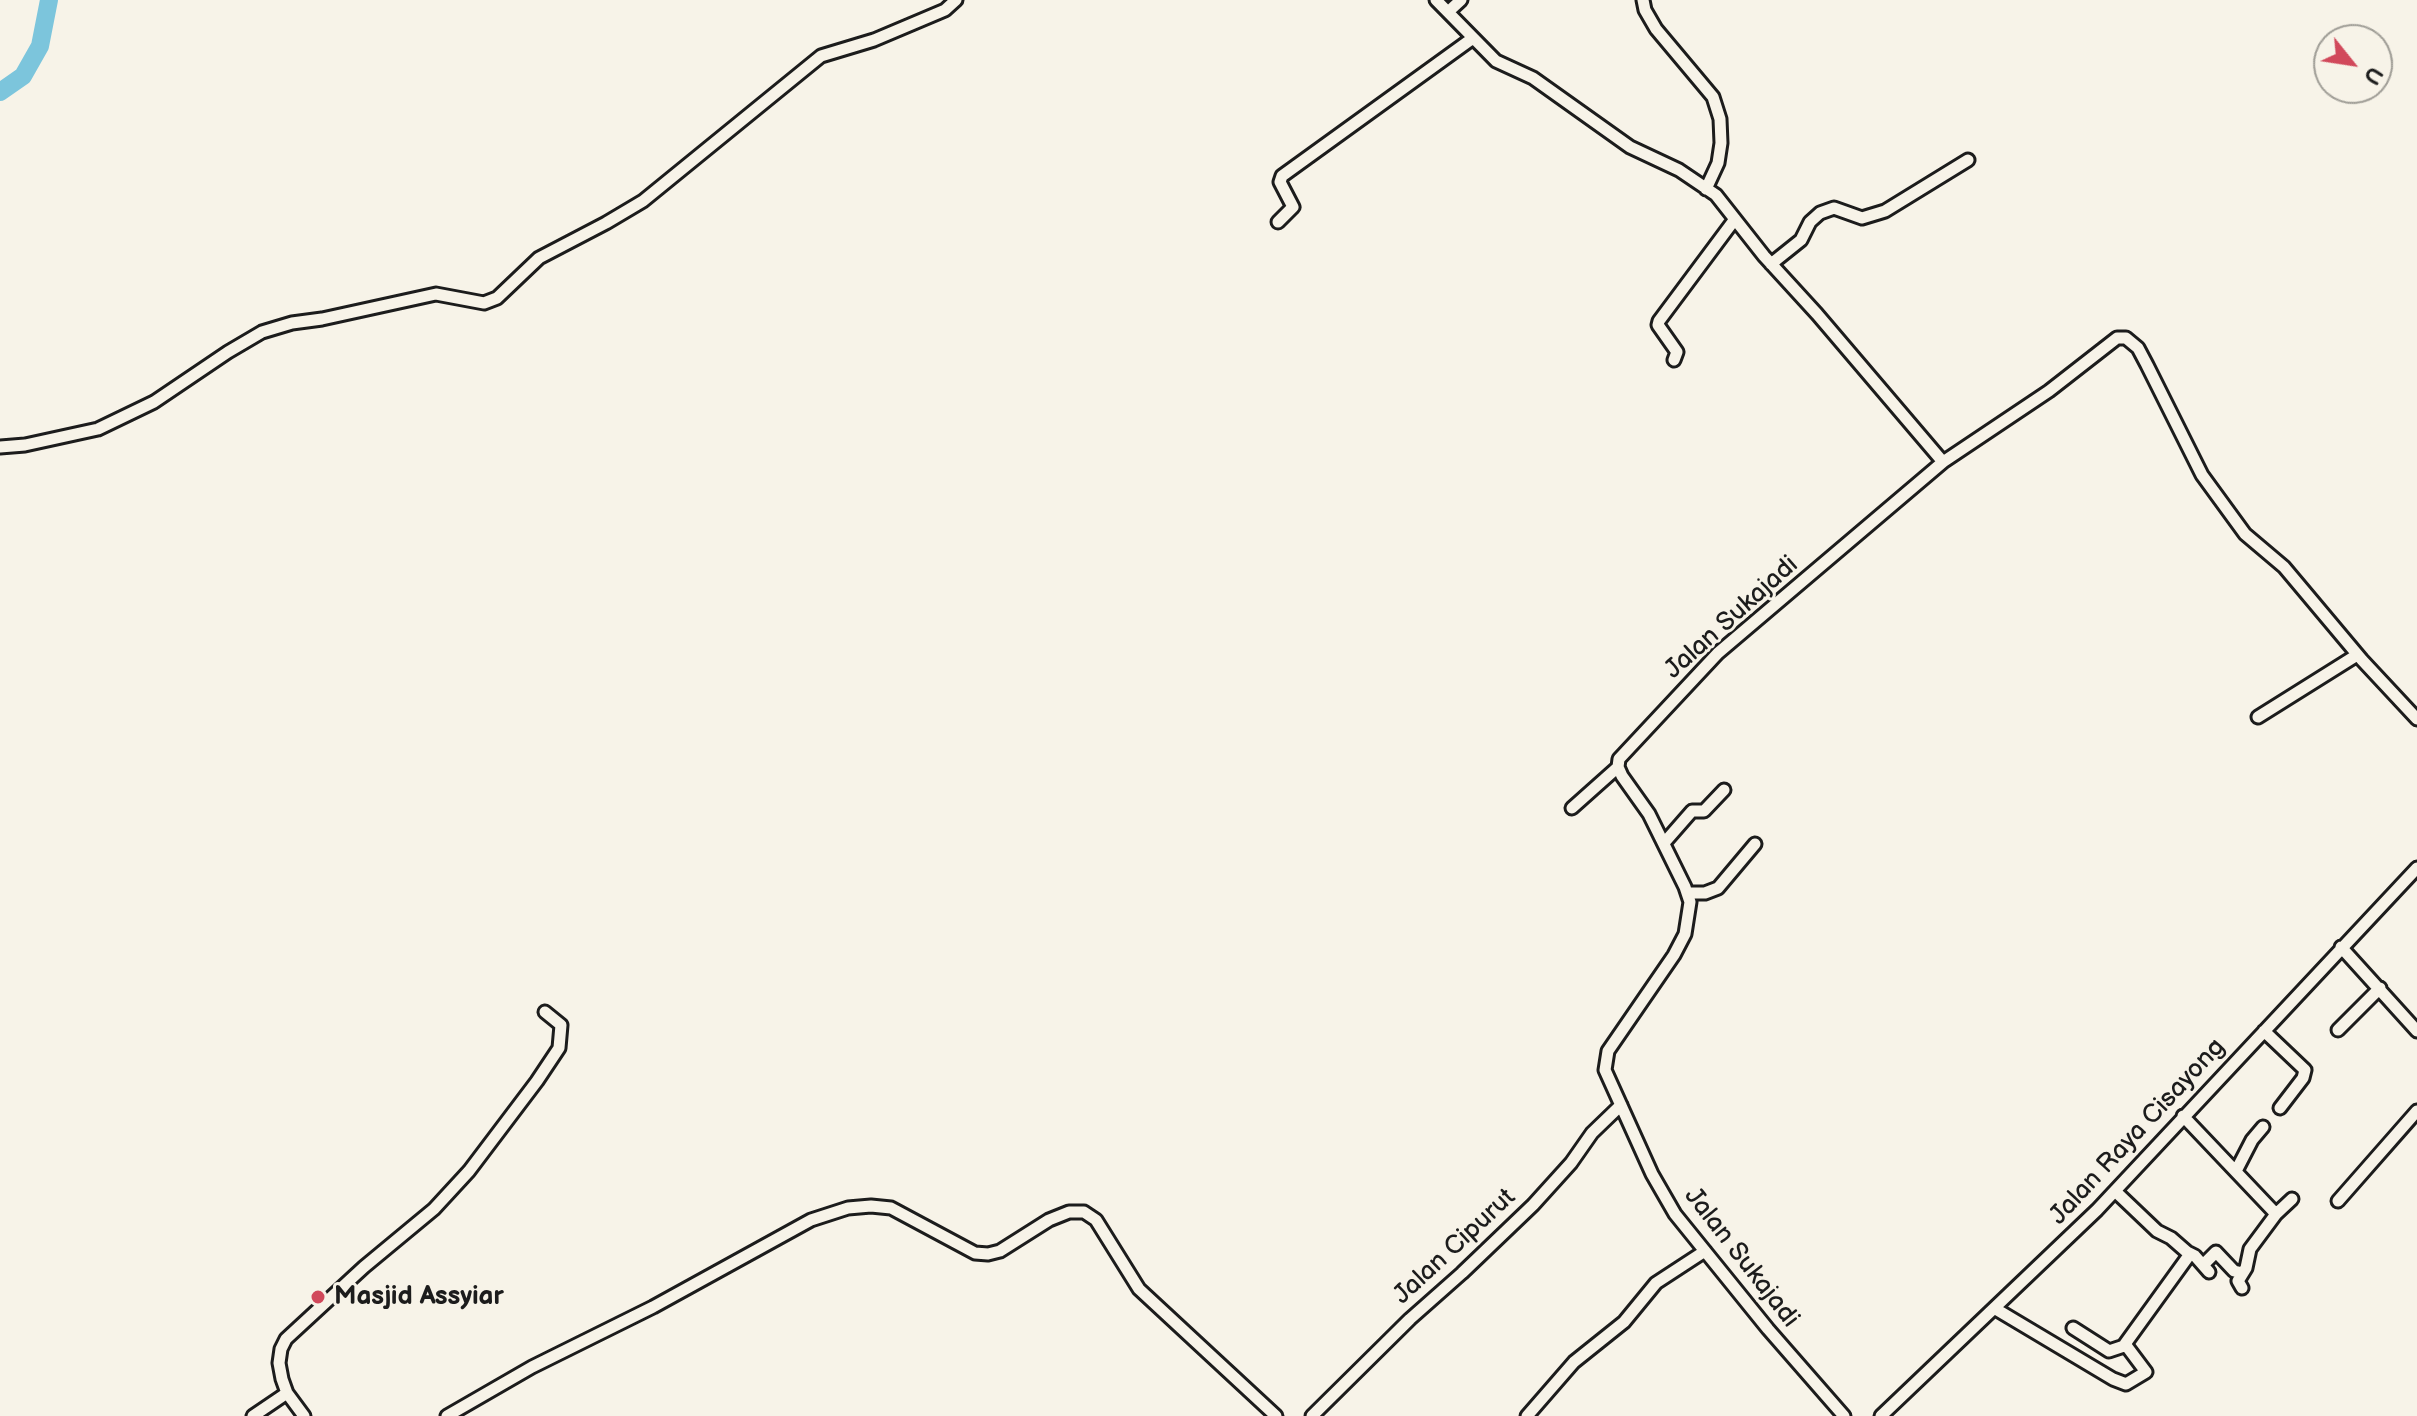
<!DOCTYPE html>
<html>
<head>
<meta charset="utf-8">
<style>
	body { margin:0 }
	#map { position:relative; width:2417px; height:1416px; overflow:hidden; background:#f7f3e8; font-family:"Balsamiq Sans",sans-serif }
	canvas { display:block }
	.north { position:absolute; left:2313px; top:24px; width:80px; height:80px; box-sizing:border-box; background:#f7f3e8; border:2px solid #9f9d96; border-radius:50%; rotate:120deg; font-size:22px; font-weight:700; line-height:32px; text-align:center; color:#1c1c1c }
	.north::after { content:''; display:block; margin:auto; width:28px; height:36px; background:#d1495b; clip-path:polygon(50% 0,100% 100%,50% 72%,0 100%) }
</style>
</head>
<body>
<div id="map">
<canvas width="2417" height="1416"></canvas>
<div class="north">U</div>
</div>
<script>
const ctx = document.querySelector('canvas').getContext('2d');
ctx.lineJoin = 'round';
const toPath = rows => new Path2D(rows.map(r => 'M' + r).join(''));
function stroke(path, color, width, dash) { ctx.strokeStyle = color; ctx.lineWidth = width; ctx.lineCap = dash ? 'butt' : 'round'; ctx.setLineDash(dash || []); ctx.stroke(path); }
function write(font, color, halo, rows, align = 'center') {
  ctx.font = font + ' "Balsamiq Sans",sans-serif'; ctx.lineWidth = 6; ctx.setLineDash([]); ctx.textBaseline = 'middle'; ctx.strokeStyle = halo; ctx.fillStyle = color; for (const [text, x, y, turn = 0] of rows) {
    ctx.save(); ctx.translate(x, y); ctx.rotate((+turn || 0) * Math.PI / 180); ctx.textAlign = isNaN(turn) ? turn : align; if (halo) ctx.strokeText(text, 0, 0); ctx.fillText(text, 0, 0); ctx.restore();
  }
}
const river = toPath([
	[0,92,23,76,40,46,49,0]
]);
const minor = toPath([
	[1436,0,1496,61,1533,78,1630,147,1679,170,1716,195,1764,256,1817,314,1943,462,1718,653,1619,759,1618,767,1622,776,1649,814,1685,887,1690,902,1685,934,1674,955,1608,1051,1605,1070,1652,1174,1675,1214,1768,1329,1844,1416],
	[1643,0,1645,10,1656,29,1713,97,1720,119,1721,143,1718,163,1706,189],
	[1448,12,1461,0],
	[1278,222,1293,207,1280,182,1282,176,1473,38],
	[1771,264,1801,240,1810,222,1820,213,1834,208,1862,218,1885,211,1968,160],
	[1674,360,1677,352,1658,325,1659,321,1735,219],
	[0,447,25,445,98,429,154,402,228,352,262,332,292,323,322,319,436,294,484,303,497,298,539,258,606,223,643,201,821,56,874,40,945,10,956,0],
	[1943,462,2049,391,2117,338,2126,338,2138,348,2147,365,2202,475,2245,534,2284,567,2362,660,2417,719],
	[2258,717,2357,655],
	[1572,808,1618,767],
	[1664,843,1692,811,1704,811,1724,790],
	[1687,893,1705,893,1718,888,1755,844],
	[2341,947,2417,1031],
	[2338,1030,2380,988],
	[2264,1031,2305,1070,2303,1078,2280,1108],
	[2183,1116,2276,1214,2250,1249,2246,1268,2238,1281,2242,1288],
	[2236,1171,2252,1140,2263,1127],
	[2115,1191,2157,1231,2171,1238,2187,1252,2195,1256,2209,1272],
	[2338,1201,2417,1111],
	[2276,1214,2292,1199],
	[2203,1265,2216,1252,2234,1271,2243,1273],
	[1994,1308,2113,1379,2126,1384,2146,1372,2125,1344,2190,1254],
	[2073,1328,2109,1351,2124,1346],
	[253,1416,287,1393],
	[304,1416,287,1393,282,1379,279,1363,281,1349,286,1339,364,1267,434,1209,469,1171,537,1081,559,1048,561,1025,545,1012],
	[447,1416,532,1367,653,1307,811,1220,848,1208,871,1206,891,1208,975,1253,988,1254,1000,1251,1049,1220,1069,1212,1084,1212,1096,1220,1139,1289,1276,1416],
	[1312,1416,1410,1319,1462,1273,1533,1205,1571,1163,1592,1133,1621,1105],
	[1527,1416,1574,1362,1624,1322,1656,1283,1705,1251],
	[1881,1416,2097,1210,2417,868]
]);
const markers = [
	[318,1297,8,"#d1495b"]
];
const streetNames = [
	["Jalan Sukajadi",1732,618,-42],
	["Jalan Raya Cisayong",2138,1132,-47],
	["Jalan Cipurut",1455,1247,-43],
	["Jalan Sukajadi",1741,1258,52]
];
const poiNames = [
	["Masjid Assyiar",334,1297]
];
stroke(river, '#7cc5dc', 18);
stroke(minor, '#1c1c1c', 17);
stroke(minor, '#f7f3e8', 11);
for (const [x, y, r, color] of markers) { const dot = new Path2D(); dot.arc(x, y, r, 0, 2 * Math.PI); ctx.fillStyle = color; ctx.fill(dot); stroke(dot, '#f7f3e8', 3); }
write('26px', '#1c1c1c', '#f7f3e8', streetNames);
write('bold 26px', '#1c1c1c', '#f7f3e8', poiNames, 'left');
</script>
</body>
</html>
